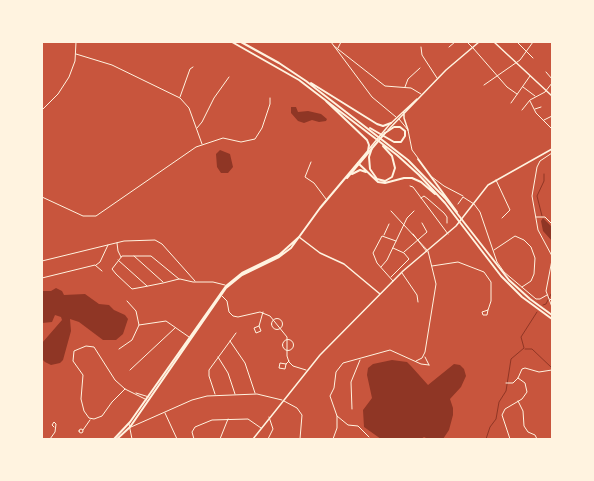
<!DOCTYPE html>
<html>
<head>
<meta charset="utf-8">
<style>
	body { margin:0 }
	#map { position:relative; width:594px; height:481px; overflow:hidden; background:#c8553d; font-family:Karla,sans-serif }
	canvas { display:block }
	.frame { position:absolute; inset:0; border:43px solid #fff3e0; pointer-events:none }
</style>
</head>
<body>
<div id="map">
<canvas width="594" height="481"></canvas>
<div class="frame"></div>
</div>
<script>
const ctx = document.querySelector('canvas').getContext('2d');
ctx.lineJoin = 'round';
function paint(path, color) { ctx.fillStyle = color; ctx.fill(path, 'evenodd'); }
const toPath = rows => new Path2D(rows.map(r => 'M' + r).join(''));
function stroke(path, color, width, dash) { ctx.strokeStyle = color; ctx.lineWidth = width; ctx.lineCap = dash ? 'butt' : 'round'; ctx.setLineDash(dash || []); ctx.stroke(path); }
const water = toPath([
	[291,107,296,107,298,112,308,111,321,114,327,119,326,121,319,122,312,120,304,123,298,121,291,113],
	[220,150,230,154,233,167,228,173,221,173,217,167,216,154],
	[543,218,552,227,552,241,543,231,541,221],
	[56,288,62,291,64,295,85,294,99,304,109,305,114,310,125,315,128,319,123,334,116,340,103,340,79,322,70,319,71,331,63,360,60,363,51,365,45,362,42,359,42,343,62,320,61,317,55,315,52,322,42,323,42,291,51,291],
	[392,360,407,362,411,366,428,385,454,364,460,365,464,369,466,376,461,387,450,399,453,408,453,415,449,430,443,439,428,439,424,437,421,439,381,439,364,427,363,410,372,398,367,375,368,368,373,364]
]);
const stream = toPath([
	[542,216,537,196,544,181,544,174],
	[543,305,546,304,551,294],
	[525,349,532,349,552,368],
	[486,439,490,427,496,419,499,402,506,391,511,359,524,348,521,337,537,312]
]);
const minor = toPath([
	[364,42,367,42],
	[517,42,533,58],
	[334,46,385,86,411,88,421,94],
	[421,47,422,55,437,78],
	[449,47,455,42],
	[338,48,341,42],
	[473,48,507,87,517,94],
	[76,54,112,65,180,98,189,108,202,144],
	[546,72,552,79],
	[484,85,520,60,533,42],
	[405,87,408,79,420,68],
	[523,87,535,96],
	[180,97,190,69,193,67],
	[530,101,536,113,551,128],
	[511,103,530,76],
	[535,109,541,107],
	[522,110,530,100,545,92,552,83],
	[399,119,408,130,412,150,418,158],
	[544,120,552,116],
	[197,128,202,122,214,98,229,77],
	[311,162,305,177,314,183,326,199],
	[432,177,444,186,463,196],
	[496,180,510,210,502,218],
	[410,186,413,187,448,234],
	[42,197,83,216,96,216,196,147,223,138,241,142,255,139,262,128,270,104,270,98],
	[421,198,424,196,428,199,444,213,447,217,447,223],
	[458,204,463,197,474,204,480,212,497,262,504,272,536,299,540,299,547,295],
	[391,211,428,251,436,284,425,352,422,358,416,361],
	[536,217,545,217,552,224],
	[413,234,427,252],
	[384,235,389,224],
	[117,243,118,251,121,257],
	[494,250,515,236,524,240,531,247,535,258,534,274,531,281,522,287],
	[404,252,427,232,422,223],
	[134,256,163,282],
	[118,260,147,286],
	[42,261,124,241,155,240,162,244,195,281],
	[96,265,100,262,108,245],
	[432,266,458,262,484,272,491,282,491,301,488,310,482,312,483,315,487,315,488,310],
	[381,267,387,260,407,218,414,211],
	[402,273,417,295,418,302],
	[391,277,409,259,404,253,393,248],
	[42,278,95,265,102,271],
	[179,279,151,256,122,256,112,269,116,274,132,289,143,287,163,283,179,279,180,279,193,282,213,282,225,285],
	[393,281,377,263,373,253,382,236,396,241],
	[222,296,227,301,229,312,233,316,238,317,260,312,270,316,287,337,287,356,289,362,293,366,306,370],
	[550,299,552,301],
	'271.5 324a5.5 5.5 0 1 1 11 0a5.5 5.5 0 1 1-11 0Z',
	[139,325,166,321,189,337],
	[259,326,254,328,256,333,261,331,259,326,263,312],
	'282.5 345a5.5 5.5 0 1 1 11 0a5.5 5.5 0 1 1-11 0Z',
	[230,341,245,363,255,393],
	[119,349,132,340,139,325,136,311,127,301],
	[218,357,228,373,235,394],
	[425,357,429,365],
	[286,364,280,363,279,368,285,369,286,364,289,361],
	[130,370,175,328],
	[506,383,513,383,518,378,522,369,525,368,539,372,552,370],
	[125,389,112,402,102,416,94,419,89,418,84,411,81,399,83,375,73,361,74,351,86,346,94,347,115,380,125,389,147,400],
	[136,393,149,397],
	[215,394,209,376,209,370,236,333],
	[284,401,297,408,302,415,300,439],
	[518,401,523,411,524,426,528,432,535,435,537,439],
	[352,409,351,382,360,360],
	[165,413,177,439],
	[337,416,348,425,358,426,369,437],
	'79 431a2 2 0 1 1 4 0a2 2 0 1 1-4 0Z',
	[83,430,90,420],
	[50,439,55,432,56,424,54,422,52,425,54,427],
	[194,439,192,432,195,427,212,420,248,419,261,428],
	[220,439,228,419],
	[268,439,273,429,269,417],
	[333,439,337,428,337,416,330,396,334,388,336,372,343,363,390,350,421,364,429,365],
	[510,439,502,415,505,409,522,399,527,392,525,383,518,378]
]);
const tertiary = toPath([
	[331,42,372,97,396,117],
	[467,42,472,47],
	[42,110,58,94,69,77,75,61,76,42],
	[552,153,540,161,537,167,532,196,538,230,552,256],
	[552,260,546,291,552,307],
	[129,424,132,439],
	[131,427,192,400,207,396,257,394,282,400]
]);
const secondary = toPath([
	[494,42,552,96],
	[299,237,320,253,344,264,380,294],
	[253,439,320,355,403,271,456,226,488,185,552,149]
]);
const primary = toPath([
	[404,113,404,118,408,130],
	[388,130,446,70,479,42],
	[369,149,389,125,417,99]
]);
const trunk = toPath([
	[347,178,385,133],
	[114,439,130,422,226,286,242,273,279,255,299,237],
	[117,439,130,427,226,288,242,275,279,257,291,248,320,208,368,151]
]);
const motorway = toPath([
	[232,42,299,80,397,155,419,175,445,203,501,276,522,297,552,319],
	[241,42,279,63,306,81,408,160,445,198,509,280,530,299,552,315],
	[311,83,377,124,383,126,391,123],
	[326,101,367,140,369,145,368,151],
	[370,128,394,142,401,142,405,136,405,131,400,127,394,127,385,133],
	[372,148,369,157,370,169,377,179,385,181,392,177,395,168,392,156,383,146],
	[418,159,457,212],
	[358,163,378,182,385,183,404,178,412,178,421,182,435,194],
	[352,174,360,170,366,172]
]);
paint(water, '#8f3625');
stroke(stream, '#8f3625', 1);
stroke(minor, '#fff3e0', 1);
stroke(tertiary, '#fff3e0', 1);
stroke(secondary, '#fff3e0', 1.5);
stroke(primary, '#fff3e0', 1.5);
stroke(trunk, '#fff3e0', 2);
stroke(motorway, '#fff3e0', 2);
</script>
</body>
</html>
